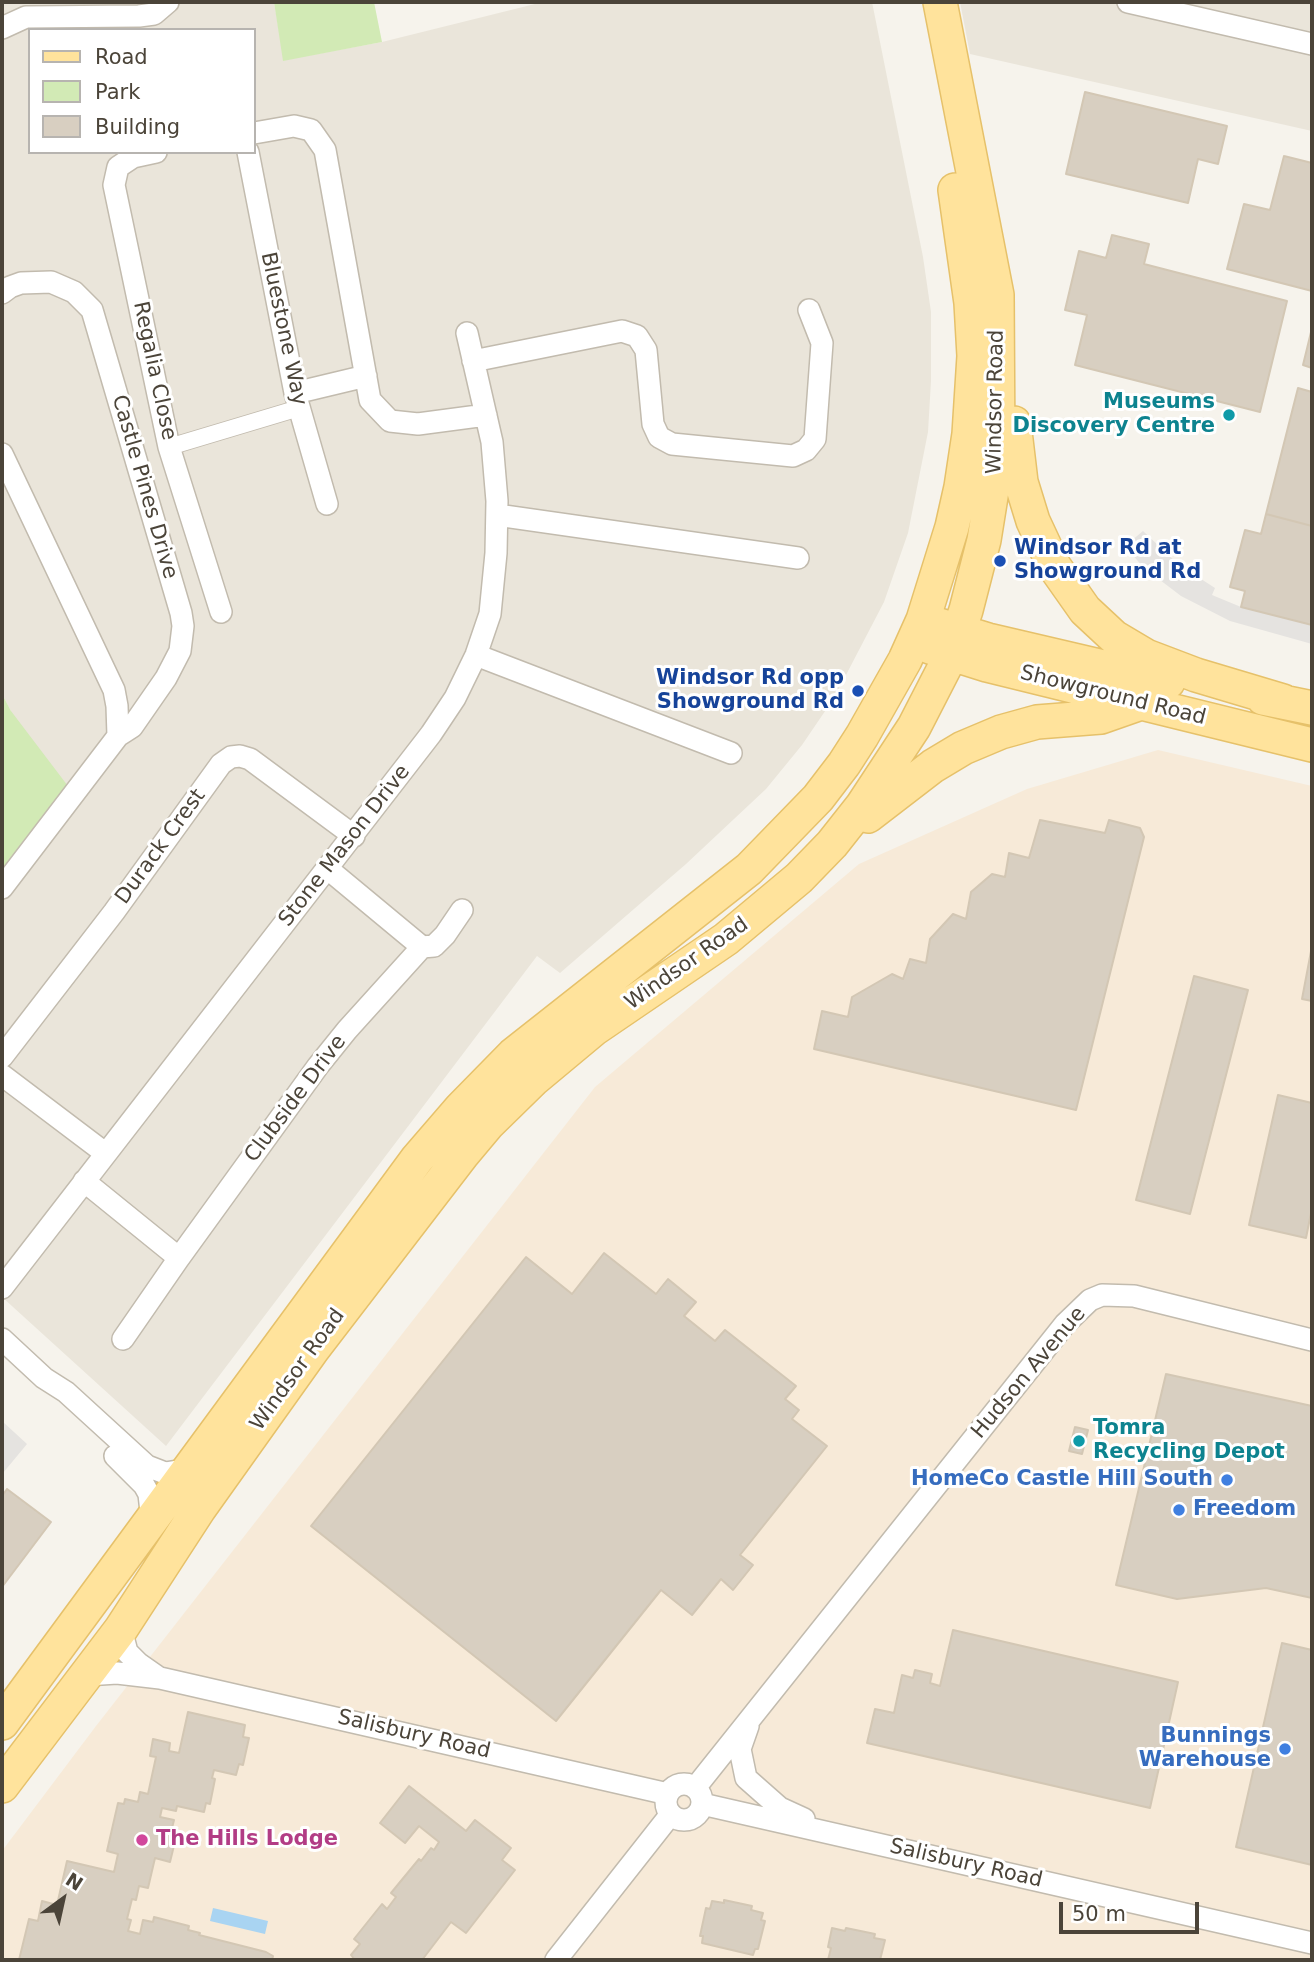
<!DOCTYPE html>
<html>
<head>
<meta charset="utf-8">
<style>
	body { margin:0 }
	#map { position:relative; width:1314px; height:1962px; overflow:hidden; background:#f6f3ec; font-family:"DejaVu Sans",sans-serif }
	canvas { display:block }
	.frame { position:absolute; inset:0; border:4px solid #4b4439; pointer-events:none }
	.legend { position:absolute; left:28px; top:28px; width:228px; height:126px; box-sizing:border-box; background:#fff; border:2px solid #b7b4b0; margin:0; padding:9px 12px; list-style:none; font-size:21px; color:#4b4439 }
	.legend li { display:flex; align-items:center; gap:14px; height:35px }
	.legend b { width:35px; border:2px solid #b7b4b0 }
	.north { position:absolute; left:28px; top:1864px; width:70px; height:70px; -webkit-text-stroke:5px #fff; paint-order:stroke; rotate:33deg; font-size:19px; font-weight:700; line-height:28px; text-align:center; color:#4b4439 }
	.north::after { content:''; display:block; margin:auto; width:24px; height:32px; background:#4b4439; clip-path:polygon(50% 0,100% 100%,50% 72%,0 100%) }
	.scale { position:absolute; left:1059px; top:1902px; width:140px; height:32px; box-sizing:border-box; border:4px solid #4b4439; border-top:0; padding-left:9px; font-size:21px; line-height:24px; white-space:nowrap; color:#4b4439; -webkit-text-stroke:5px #fff; paint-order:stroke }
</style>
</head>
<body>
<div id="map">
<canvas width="1314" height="1962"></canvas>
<div class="frame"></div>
<ul class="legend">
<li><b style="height:9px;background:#ffe39c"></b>Road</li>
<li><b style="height:19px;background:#d2eab5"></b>Park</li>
<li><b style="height:19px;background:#d8cfc1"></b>Building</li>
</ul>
<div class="north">N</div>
<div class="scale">50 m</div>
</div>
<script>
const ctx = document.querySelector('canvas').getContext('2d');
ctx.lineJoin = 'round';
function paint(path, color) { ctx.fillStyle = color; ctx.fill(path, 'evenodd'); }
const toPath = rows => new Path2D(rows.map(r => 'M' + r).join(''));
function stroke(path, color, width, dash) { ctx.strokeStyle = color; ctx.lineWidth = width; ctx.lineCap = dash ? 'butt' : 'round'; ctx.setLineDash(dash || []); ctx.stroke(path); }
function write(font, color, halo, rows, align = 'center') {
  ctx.font = font + ' "DejaVu Sans",sans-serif'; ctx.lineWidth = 6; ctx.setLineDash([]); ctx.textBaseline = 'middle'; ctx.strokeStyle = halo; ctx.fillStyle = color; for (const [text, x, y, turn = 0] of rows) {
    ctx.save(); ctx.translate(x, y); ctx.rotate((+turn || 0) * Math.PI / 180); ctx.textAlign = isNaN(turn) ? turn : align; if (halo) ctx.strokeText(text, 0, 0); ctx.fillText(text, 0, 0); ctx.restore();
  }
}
const residential = toPath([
	[2,2,274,2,284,60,382,42,543,2,872,2,923,257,931,312,931,381,928,432,908,533,884,602,834,698,802,745,766,789,686,864,560,973,537,956,166,1446,2,1297,2,888,11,711,2,694],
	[30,30,254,30,254,152,30,152],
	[960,2,1312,2,1312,131,970,54]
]);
const commercial = toPath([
	[1158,750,1312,786,1312,1960,2,1960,2,1851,96,1726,595,1087,859,864,1027,789]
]);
const green = toPath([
	[274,2,374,2,382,42,283,61],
	[2,694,11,711,74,794,2,888]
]);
const parking = toPath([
	[1143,531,1178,564,1215,588,1212,595,1241,607,1312,625,1312,644,1230,621,1181,596,1143,567,1125,546],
	[2,1421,27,1444,3,1473,2,1472]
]);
const water = toPath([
	[213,1908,268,1921,265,1934,210,1921]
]);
const building = toPath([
	[1085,92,1227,126,1218,164,1198,159,1188,203,1066,174,1085,92],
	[1284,156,1312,163,1312,291,1227,269,1244,204,1270,210,1284,156],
	[1112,235,1149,244,1144,264,1287,301,1260,412,1075,365,1087,315,1065,310,1079,251,1106,258,1112,235],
	[1312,328,1312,368,1303,365,1312,328],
	[1298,388,1312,392,1312,526,1266,514,1298,388],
	[1266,514,1312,526,1312,625,1241,607,1245,591,1230,587,1245,530,1261,534,1266,514],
	[1040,820,1105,833,1109,820,1140,828,1144,837,1076,1110,814,1049,822,1011,848,1017,852,997,892,974,903,979,910,959,926,963,930,939,953,914,966,919,971,892,992,874,1005,877,1009,853,1029,858,1040,820],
	[1312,946,1312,1001,1302,999,1312,946],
	[1194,976,1248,990,1190,1214,1136,1200,1194,976],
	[1278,1095,1312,1103,1312,1208,1306,1238,1249,1225,1278,1095],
	[604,1253,656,1294,668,1279,696,1302,684,1316,715,1341,725,1330,796,1386,785,1399,799,1410,792,1419,827,1446,740,1555,753,1565,733,1590,721,1579,692,1615,661,1590,556,1721,311,1526,526,1257,572,1294,604,1253],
	[1166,1374,1312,1406,1312,1598,1266,1588,1177,1599,1116,1585,1166,1374],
	[1075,1427,1088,1430,1082,1454,1069,1451,1075,1427],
	[7,1489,51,1522,2,1587,2,1496,7,1489],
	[953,1630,1178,1682,1150,1808,867,1743,875,1709,894,1713,902,1675,913,1678,915,1670,932,1674,930,1683,940,1686,953,1630],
	[1282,1643,1312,1650,1312,1865,1236,1847,1282,1643],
	[188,1712,245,1725,243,1737,249,1738,243,1765,239,1764,236,1775,214,1770,212,1778,215,1779,210,1804,206,1803,204,1812,177,1806,176,1811,162,1808,160,1817,174,1820,172,1828,178,1829,170,1862,155,1858,148,1888,139,1886,136,1900,132,1899,127,1919,131,1920,128,1931,140,1934,143,1920,153,1922,154,1917,189,1926,188,1930,200,1933,199,1935,266,1952,273,1956,272,1960,19,1960,29,1919,38,1921,42,1901,57,1905,67,1861,114,1872,118,1854,107,1851,118,1803,124,1804,125,1799,138,1802,140,1792,148,1794,156,1757,150,1756,153,1739,170,1743,169,1751,179,1753,188,1712],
	[409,1786,466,1831,475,1820,511,1848,502,1860,515,1870,466,1933,451,1922,422,1960,355,1960,351,1955,360,1944,354,1939,382,1904,387,1909,396,1897,391,1893,419,1859,421,1861,431,1848,434,1850,439,1842,419,1826,405,1843,380,1823,409,1786],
	[724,1900,752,1906,751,1910,763,1913,761,1920,765,1921,758,1949,755,1949,753,1955,702,1943,703,1936,700,1936,706,1908,710,1909,712,1901,724,1903,724,1900],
	[832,1928,845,1931,846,1928,875,1934,874,1938,885,1940,880,1960,828,1960,831,1948,828,1947,832,1928]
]);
const pedestrian = toPath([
	[169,447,299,408]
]);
const minor = toPath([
	[1128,2,1312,44],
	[2,28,26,17,139,16,154,14,168,2],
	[254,133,294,126,311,130,325,150,370,400,390,421,418,424,486,415],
	[156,152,133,157,118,167,114,185,169,447,221,612],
	[248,152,295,393,327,504],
	[2,293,10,287,21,283,51,282,74,292,92,310,181,613,183,626,180,651,166,678,132,727,118,736,2,888],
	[473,361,622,331,637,336,646,350,653,424,659,437,672,444,793,456,806,450,815,439,822,343,809,310],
	[295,393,366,376],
	[2,454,114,690,117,706,118,736],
	[497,515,798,558],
	[476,655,731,753],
	[328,869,422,947,434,946,445,935,462,910],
	[2,1057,114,912,221,764,231,757,240,756,250,759,354,836],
	[2,1075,105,1153],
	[84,1181,179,1258,318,1066,347,1030,422,947],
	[2,1288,431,734,455,698,476,655,490,614,496,553,497,501,492,442,467,333],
	[2,1339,44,1378,66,1392,147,1466,165,1473,190,1469],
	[123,1339,179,1258],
	[115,1456,144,1485,149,1494,152,1521],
	[121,1629,127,1652,138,1663,158,1677],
	[86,1675,117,1673,160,1678,668,1794],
	[748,1726,740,1749,746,1778,780,1808,804,1819],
	'666 1802a18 18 0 1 1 36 0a18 18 0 1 1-36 0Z',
	[695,1788,1065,1324,1090,1300,1102,1295,1134,1296,1312,1340],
	[702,1804,1312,1943],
	[556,1960,671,1814]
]);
const primary = toPath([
	[1014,423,1021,482,1033,521,1054,566,1085,610,1114,637,1146,656,1196,675,1283,701],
	[939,625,988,640,1168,682],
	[930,647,987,665,1312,745],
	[1263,698,1312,708],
	[868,816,933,766,963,748,1001,732,1037,722,1101,717,1141,703],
	[2,1723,417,1159,461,1108,513,1055,749,869,818,798,844,764,862,736,905,660,923,620,952,527,961,487,969,434,974,356,971,303,955,190],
	[2,1786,121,1629,199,1509,313,1349,462,1155,488,1124,534,1079,594,1029,726,939,799,878,832,844,862,806,914,727,951,655,966,610,984,540,998,453,997,295,940,2]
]);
const markers = [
	[1229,415,7,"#0f9aa8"],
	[1000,561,7,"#1a4fb4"],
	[858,691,7,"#1a4fb4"],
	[1079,1441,7,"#0f9aa8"],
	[1227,1480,7,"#3f7fe0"],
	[1179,1510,7,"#3f7fe0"],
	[1285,1749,7,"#3f7fe0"],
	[142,1840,7,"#d1479c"]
];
const streetNames = [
	["Bluestone Way",283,329,78],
	["Regalia Close",154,371,78],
	["Windsor Road",996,402,-89],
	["Castle Pines Drive",144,487,74],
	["Showground Road",1113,696,14],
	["Stone Mason Drive",345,846,-52],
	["Durack Crest",161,847,-54],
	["Windsor Road",687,964,-35],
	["Clubside Drive",296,1099,-53],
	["Windsor Road",298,1370,-54],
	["Hudson Avenue",1029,1373,-50],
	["Salisbury Road",414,1735,13],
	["Salisbury Road",966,1864,13]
];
const cultureNames = [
	["Museums",1215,403],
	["Discovery Centre",1215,427],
	["Tomra",1093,1429,"left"],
	["Recycling Depot",1093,1453,"left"]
];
const transitNames = [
	["Windsor Rd at",1014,549],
	["Showground Rd",1014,573],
	["Windsor Rd opp",844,679,"right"],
	["Showground Rd",844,703,"right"]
];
const shopNames = [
	["HomeCo Castle Hill South",1213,1480],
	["Freedom",1193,1510,"left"],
	["Bunnings",1271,1737],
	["Warehouse",1271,1761]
];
const hotelNames = [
	["The Hills Lodge",156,1840]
];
paint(residential, '#eae5da');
paint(commercial, '#f7ead8');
paint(green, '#d2eab5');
paint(parking, '#e5e3e0');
paint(water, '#a9d4f2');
paint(building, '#d8cfc1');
stroke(building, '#d3c7b4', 2);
stroke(pedestrian, '#c2bbae', 18);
stroke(minor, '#c2bbae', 24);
stroke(primary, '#e6c16a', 36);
stroke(pedestrian, '#fff', 16);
stroke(minor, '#fff', 21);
stroke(primary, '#ffe39c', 33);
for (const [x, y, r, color] of markers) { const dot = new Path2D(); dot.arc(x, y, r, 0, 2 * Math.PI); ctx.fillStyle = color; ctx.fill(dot); stroke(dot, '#fff', 2.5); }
write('21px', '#4b4439', '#fff', streetNames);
write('bold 21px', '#0d838f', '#fff', cultureNames, 'right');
write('bold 21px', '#164399', '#fff', transitNames, 'left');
write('bold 21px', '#366cbe', '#fff', shopNames, 'right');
write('bold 21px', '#b23c85', '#fff', hotelNames, 'left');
</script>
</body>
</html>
